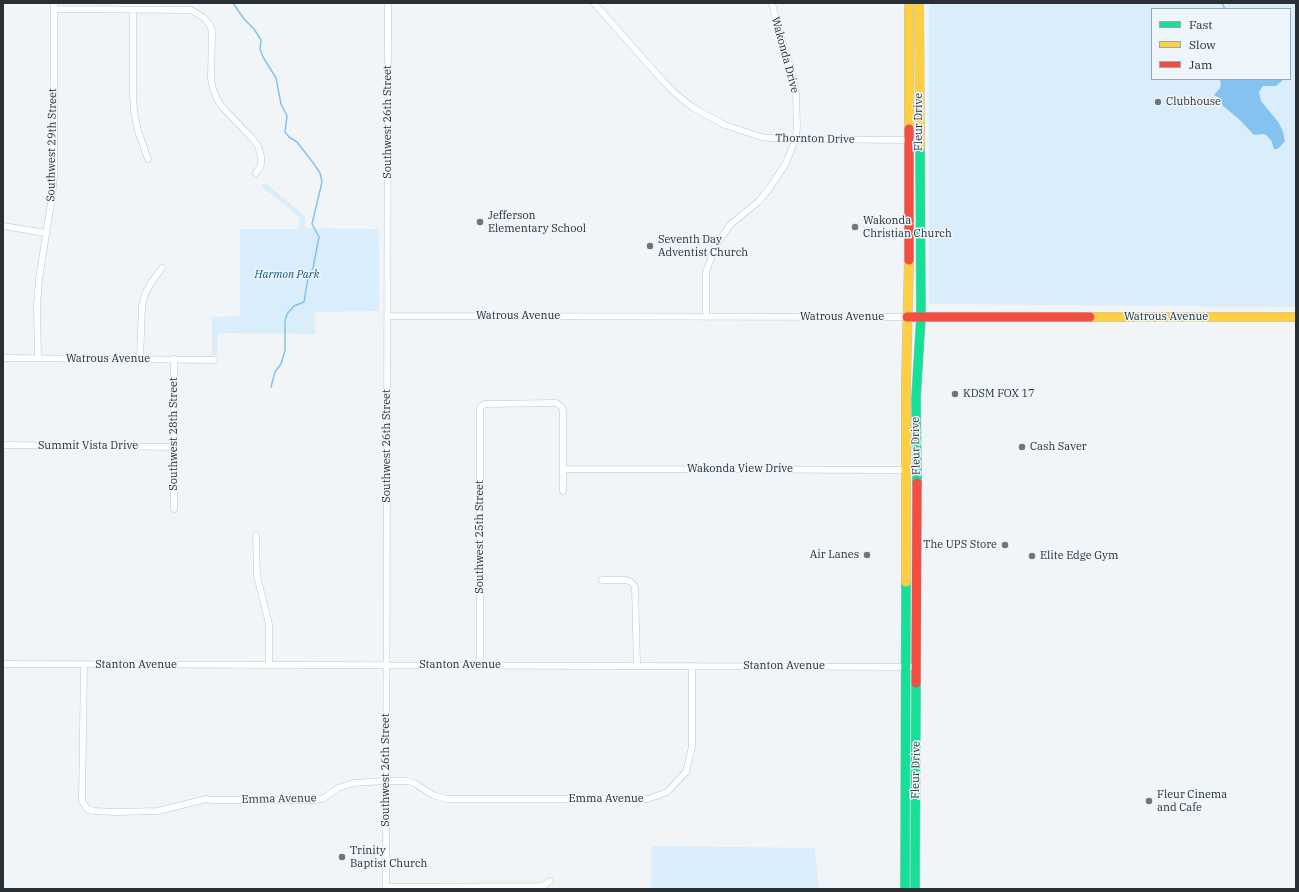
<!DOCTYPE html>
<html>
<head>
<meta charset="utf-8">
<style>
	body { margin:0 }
	#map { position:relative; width:1299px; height:892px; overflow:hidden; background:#f2f5f8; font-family:"IBM Plex Serif",serif }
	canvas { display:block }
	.frame { position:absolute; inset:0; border:4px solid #283036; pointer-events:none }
	.legend { position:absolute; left:1151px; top:8px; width:140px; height:72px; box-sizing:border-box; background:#eef6fc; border:1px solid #9fa7ad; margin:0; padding:5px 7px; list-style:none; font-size:12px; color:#283036 }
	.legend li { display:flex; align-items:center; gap:8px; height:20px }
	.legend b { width:20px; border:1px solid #9fa7ad }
</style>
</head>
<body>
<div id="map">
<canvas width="1299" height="892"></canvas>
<div class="frame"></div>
<ul class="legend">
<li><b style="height:5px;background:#16e098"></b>Fast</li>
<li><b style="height:5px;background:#ffcf43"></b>Slow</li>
<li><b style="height:5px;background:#f24e42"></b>Jam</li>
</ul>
</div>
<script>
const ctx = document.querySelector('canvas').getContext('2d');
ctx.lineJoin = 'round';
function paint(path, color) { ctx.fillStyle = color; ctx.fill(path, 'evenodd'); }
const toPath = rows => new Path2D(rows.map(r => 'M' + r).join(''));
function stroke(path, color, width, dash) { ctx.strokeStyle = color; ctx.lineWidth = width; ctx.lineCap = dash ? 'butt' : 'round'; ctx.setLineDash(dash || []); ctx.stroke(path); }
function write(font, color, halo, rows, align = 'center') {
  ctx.font = font + ' "IBM Plex Serif",serif'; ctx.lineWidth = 3; ctx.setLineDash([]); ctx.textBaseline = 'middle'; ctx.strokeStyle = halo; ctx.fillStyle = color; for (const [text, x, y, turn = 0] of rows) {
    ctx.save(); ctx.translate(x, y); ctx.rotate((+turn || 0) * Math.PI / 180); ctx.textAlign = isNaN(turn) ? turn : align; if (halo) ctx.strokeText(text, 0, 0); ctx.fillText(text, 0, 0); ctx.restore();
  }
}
const green = toPath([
	[929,3,1296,3,1296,307,929,304],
	[1152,9,1290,9,1290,79,1152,79],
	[265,183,305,216,305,228,379,229,379,311,315,312,315,334,218,333,217,355,212,355,212,317,240,316,240,229,299,229,299,217,261,186],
	[651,846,815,848,819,889,651,889]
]);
const water = toPath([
	[1219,79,1284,79,1276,86,1263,86,1259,92,1261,101,1279,123,1283,132,1285,141,1279,148,1276,149,1274,149,1271,140,1266,135,1263,134,1255,135,1253,134,1240,120,1223,106,1219,98,1214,95,1220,88,1221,82]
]);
const stream = toPath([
	[233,3,244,19,254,29,261,40,260,49,263,57,276,78,281,104,287,116,285,132,289,137,297,142,314,164,320,173,322,182,312,224,319,237,313,268,308,278,304,302,294,306,287,314,285,321,285,350,281,364,275,372,271,387],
	[1222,3,1225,9]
]);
const street = toPath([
	[594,3,663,81,677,95,692,107,725,125,761,137,780,139,911,140],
	[54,9,191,10,204,18,210,25,212,31,211,78,213,89,217,99,223,108,252,138,258,146,261,156,261,163,260,167,256,173],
	[133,10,133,95,134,111,138,131,148,159],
	[3,226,46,233],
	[388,316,907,317],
	[706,317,706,272,715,247,730,225,759,201,769,189,786,163,795,140,797,128,796,94,793,77,777,25,772,3],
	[3,358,214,360],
	[38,358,37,306,39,279,52,196,54,176,54,3],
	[140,359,142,306,145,294,151,283,162,268],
	[3,445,174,447],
	[563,469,909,470],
	[174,509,174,359],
	[256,535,257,576,269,624,269,665],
	[602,580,626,580,631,582,635,587,637,666],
	[3,664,917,667],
	[84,665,82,801,87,809,94,811,115,812,158,811,206,799,212,800,316,800,324,798,338,788,353,783,386,781,407,781,414,783,433,795,447,799,648,799,667,792,686,772,692,747,692,666],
	[480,665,480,410,481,406,485,404,556,403,562,407,563,411,563,491],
	[386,887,543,886,550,881],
	[386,889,388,3]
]);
const fast = toPath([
	[917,483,916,398,921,317,920,146],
	[905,889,906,582],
	[915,889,916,683]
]);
const slow = toPath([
	[909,3,909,129],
	[919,3,920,146],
	[1090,317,1296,317],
	[906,582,906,382,909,260]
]);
const jam = toPath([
	[909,260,909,129],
	[907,317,1090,317],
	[916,683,917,483]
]);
const markers = [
	[1158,102,4,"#6f757a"],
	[480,222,4,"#6f757a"],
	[855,227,4,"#6f757a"],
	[650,246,4,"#6f757a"],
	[955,394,4,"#6f757a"],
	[1022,447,4,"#6f757a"],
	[1005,545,4,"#6f757a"],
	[867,555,4,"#6f757a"],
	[1032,556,4,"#6f757a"],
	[1149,801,4,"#6f757a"],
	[342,857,4,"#6f757a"]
];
const streetNames = [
	["Wakonda Drive",785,55,75],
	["Southwest 26th Street",388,122,-90],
	["Fleur Drive",919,122,-90],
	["Thornton Drive",815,139,1],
	["Southwest 29th Street",52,145,-89],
	["Watrous Avenue",518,316],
	["Watrous Avenue",842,317],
	["Watrous Avenue",1166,317],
	["Watrous Avenue",108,359],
	["Southwest 28th Street",174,434,-90],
	["Summit Vista Drive",88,446],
	["Southwest 26th Street",387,446,-90],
	["Fleur Drive",916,446,-91],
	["Wakonda View Drive",740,469],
	["Southwest 25th Street",480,537,-90],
	["Stanton Avenue",136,665],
	["Stanton Avenue",460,665],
	["Stanton Avenue",784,666],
	["Southwest 26th Street",386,770,-90],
	["Fleur Drive",916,770,-89],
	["Emma Avenue",279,799,-1],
	["Emma Avenue",606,799]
];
const poiNames = [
	["Clubhouse",1166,102],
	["Jefferson",488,216],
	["Elementary School",488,229],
	["Wakonda",863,221],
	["Christian Church",863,234],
	["Seventh Day",658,240],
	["Adventist Church",658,253],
	["KDSM FOX 17",963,394],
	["Cash Saver",1030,447],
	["The UPS Store",997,545,"right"],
	["Air Lanes",859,555,"right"],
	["Elite Edge Gym",1040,556],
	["Fleur Cinema",1157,795],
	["and Cafe",1157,808],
	["Trinity",350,851],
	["Baptist Church",350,864]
];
const parkNames = [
	["Harmon Park",287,275]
];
paint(green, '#daedfb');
paint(water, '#84c3ef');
stroke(stream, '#84c3ef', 1.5);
stroke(street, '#bfc4c8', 7);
stroke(fast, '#bfc4c8', 10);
stroke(slow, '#bfc4c8', 10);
stroke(jam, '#bfc4c8', 10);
stroke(street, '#fdfefe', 6);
stroke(fast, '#16e098', 9);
stroke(slow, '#ffcf43', 9);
stroke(jam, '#f24e42', 9);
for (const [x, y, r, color] of markers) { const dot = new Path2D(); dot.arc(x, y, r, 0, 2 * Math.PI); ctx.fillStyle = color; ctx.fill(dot); stroke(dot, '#eef6fc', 1.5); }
write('11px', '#283036', '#eef6fc', streetNames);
write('11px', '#283036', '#eef6fc', poiNames, 'left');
write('italic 11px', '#12557d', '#eef6fc', parkNames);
</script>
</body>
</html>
